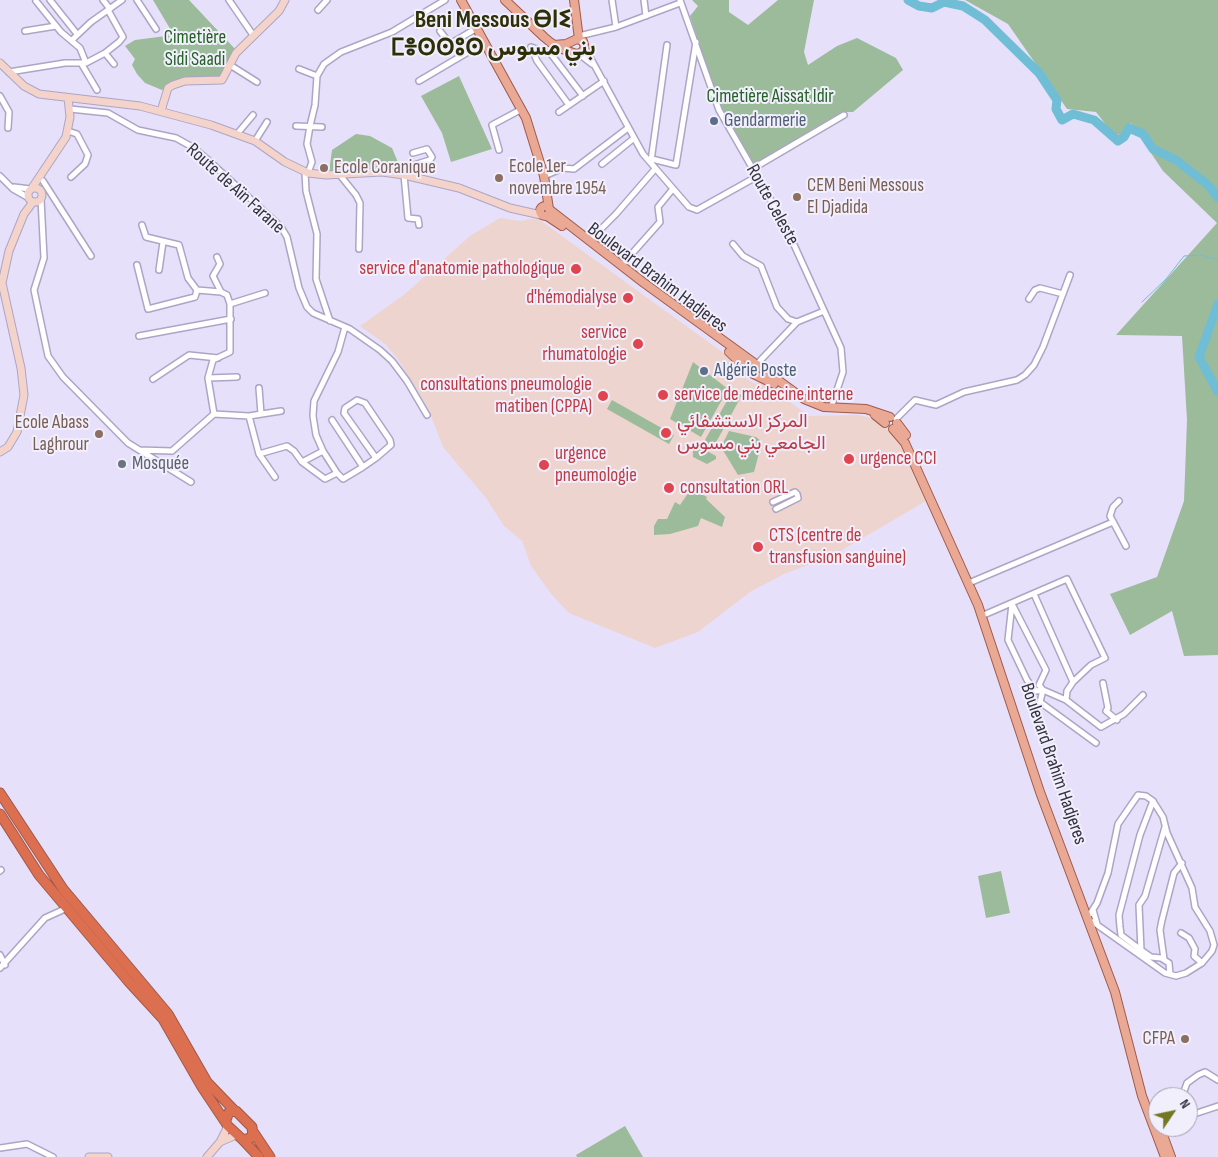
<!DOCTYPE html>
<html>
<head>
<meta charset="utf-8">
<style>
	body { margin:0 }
	#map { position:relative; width:1218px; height:1157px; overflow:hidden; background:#e6e0fb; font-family:"Sofia Sans Condensed",sans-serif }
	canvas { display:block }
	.north { position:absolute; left:1148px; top:1087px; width:50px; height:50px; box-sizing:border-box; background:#f2effd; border:1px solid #a6a3b1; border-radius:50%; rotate:56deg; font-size:14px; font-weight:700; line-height:20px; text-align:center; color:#35323f }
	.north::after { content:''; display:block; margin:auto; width:18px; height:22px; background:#727720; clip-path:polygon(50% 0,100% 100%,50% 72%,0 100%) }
</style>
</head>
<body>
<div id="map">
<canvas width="1218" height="1157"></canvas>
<div class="north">N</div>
</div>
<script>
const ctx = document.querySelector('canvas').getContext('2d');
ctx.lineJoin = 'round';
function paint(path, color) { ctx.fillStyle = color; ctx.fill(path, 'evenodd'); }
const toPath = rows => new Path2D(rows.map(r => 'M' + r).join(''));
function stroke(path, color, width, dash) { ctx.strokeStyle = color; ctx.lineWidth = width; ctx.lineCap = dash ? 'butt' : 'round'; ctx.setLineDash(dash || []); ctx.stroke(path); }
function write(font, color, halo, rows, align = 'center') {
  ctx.font = font + ' "Sofia Sans Condensed",Vazirmatn,"Noto Sans Tifinagh",sans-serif'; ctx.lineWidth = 4; ctx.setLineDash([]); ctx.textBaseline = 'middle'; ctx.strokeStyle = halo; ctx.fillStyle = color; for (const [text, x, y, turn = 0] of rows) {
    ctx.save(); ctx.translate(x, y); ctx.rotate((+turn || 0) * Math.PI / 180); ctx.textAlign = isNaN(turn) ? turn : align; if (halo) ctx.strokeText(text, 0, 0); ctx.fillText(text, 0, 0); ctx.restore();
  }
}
const medical = toPath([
	[500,218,520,221,537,218,736,362,736,372,755,384,762,381,809,416,858,415,872,418,889,427,907,453,926,501,832,556,784,574,750,592,698,632,655,648,569,613,552,595,531,566,522,541,504,526,486,498,443,447,428,408,397,358,385,344,360,326,405,294,470,236]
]);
const green = toPath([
	[153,0,189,0,236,50,219,78,172,83,162,90,145,83,137,74,132,65,135,59,125,46,135,40,166,36,172,32],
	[692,0,729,0,729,12,748,25,778,0,814,0,804,52,808,65,837,46,857,38,896,58,903,70,853,112,842,112,752,166,721,110,690,16,698,6],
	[965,0,1218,0,1218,655,1184,656,1172,611,1130,635,1110,594,1157,577,1184,501,1187,420,1182,336,1116,335,1217,223,1163,171,1131,123,1121,135,1113,134,1096,112,1067,109,1008,24],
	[459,76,492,149,451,162,442,133,421,96],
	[356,134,370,136,392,148,402,172,329,172,332,150],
	[693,362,728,389,701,437,670,419],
	[733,390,742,395,714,446,710,446,705,440],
	[612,400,674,435,669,444,607,409],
	[729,431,756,437,762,442,754,472,738,475,721,447],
	[696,445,716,456,716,459,707,464,693,457,693,448],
	[691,489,707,497,706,499,725,517,722,527,701,518,698,526,670,534,654,535,654,526,658,519,667,519,675,502,680,505],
	[1001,871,1010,913,986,918,978,876],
	[625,1126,643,1157,577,1157,576,1155]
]);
const stream = toPath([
	[1142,302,1166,279,1184,256,1202,255,1218,260]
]);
const river = toPath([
	[908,0,919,6,932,8,944,2,963,6,985,20,1039,73,1057,100,1056,109,1062,120,1073,114,1094,120,1118,141,1124,137,1129,128,1143,134,1153,149,1176,160,1208,185,1218,198],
	[1218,304,1199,357,1218,392]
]);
const street = toPath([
	[50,0,77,34],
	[103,0,110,9],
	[137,0,156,29],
	[229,0,253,35],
	[612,0,616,27],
	[644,0,646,16],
	[680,0,719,110,785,225,841,348,843,372,831,408],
	[36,1,61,32,80,48,86,63],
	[318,10,327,0],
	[25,31,56,26],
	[440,31,450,44,477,28],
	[579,36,616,27,680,3],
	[72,40,91,22,122,0],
	[585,48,643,154,689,207,697,210,756,177],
	[105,53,114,64],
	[579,54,592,64],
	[81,63,97,90],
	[230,65,257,82],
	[299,69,317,76],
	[9,72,65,63,86,63,105,53,119,42,123,37,108,10],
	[419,81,485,42],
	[0,96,9,112,8,128],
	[569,105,537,61,531,47,551,54,583,96],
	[70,109,108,113,138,130,176,138,194,148,207,159,281,227,287,237,299,288,307,307,313,313,350,329,380,350,392,361,407,381,427,415],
	[559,112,604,81],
	[296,126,322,127],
	[68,131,77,134,88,155,85,164,71,177],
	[237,134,253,115],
	[255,141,267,122],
	[499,150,492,125,522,109],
	[413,153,427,149,432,157,430,160,407,167,404,175,408,218,418,219,419,225],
	[652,159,676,165,696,42],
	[651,161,667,45],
	[602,164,633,139],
	[752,169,844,115],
	[305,172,306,191,317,234,316,279,330,321],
	[308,173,312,162,307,144,310,126,315,105,317,76,324,64,341,52,392,32,445,0],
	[339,174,356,195,360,203,359,249],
	[0,176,13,189,29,198],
	[544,176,563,168,574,169,628,128],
	[43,181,91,256],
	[14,187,30,189],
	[41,199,44,258,34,290,48,356,63,377,128,443,191,482],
	[142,225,146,237,179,245,188,278,197,290,221,292,227,295,230,304,230,352,213,360,208,378,214,414],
	[589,241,616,214,655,169],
	[733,244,743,256,761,266,777,307,788,319,797,322,824,311],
	[217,257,220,264,213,276,221,292],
	[137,265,148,309,195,297,197,290],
	[621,266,660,222,658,207,672,190],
	[159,270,163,242],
	[1029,299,1035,290,1040,288,1063,294],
	[230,304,265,293],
	[139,336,231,319],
	[756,365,797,322],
	[208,378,237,377],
	[153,379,189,355,218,358],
	[259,388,261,414],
	[249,416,281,411],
	[896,419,915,400,936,405,964,392,1017,380,1025,375,1034,365,1043,347,1070,275],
	[332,420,363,467],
	[139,450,172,451,214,414,249,416,259,454,287,446,294,451,302,462,323,451,316,435,313,416,314,401,338,352,345,327],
	[323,451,337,473],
	[259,454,275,477],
	[302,462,325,479,337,473,343,479,363,467,376,458,391,445,390,440,365,403,357,400,345,408,344,413,376,458],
	[1119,501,1113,507,1110,516,1126,546],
	[773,502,795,492,797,494,798,498,776,509],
	[969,583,1113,522],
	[1034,594,1073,682],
	[1012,604,1008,640,1027,680,1036,691,1043,690,1040,702,1096,743],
	[1012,604,1046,670,1039,685,1043,690,1066,700],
	[986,614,1067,579,1105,658,1091,665,1073,682,1067,691,1066,700,1101,727,1124,714,1143,695],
	[1103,683,1108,708,1106,711,1117,720],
	[1153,801,1140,835,1119,915,1120,927,1121,935,1141,950,1151,957,1161,958,1169,963,1170,974],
	[0,871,1,870],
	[1093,910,1097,924],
	[1090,914,1097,903,1108,873,1118,824,1138,795,1146,796,1153,801,1163,817,1167,833,1192,888,1195,907,1210,931,1214,945,1212,951,1202,963,1186,973,1176,976,1165,973,1093,922],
	[1181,933,1189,938,1195,949,1194,956,1202,963],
	[1141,950,1139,905,1145,896,1165,827],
	[0,955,5,965],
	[1164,959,1160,930,1162,920,1174,873,1182,863],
	[0,968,45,918,67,908],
	[1182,1097,1187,1083,1198,1075,1205,1072,1218,1080],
	[1188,1116,1218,1106],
	[0,1148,27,1144,53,1157]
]);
const secondary = toPath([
	[0,63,24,86,39,94,140,106,211,125,255,141,285,162,308,173,326,175,382,172,404,175,459,188,510,208,541,215],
	[161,111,168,88,173,85,185,81,222,80,236,53,279,11,285,0],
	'28 195a7 7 0 1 1 14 0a7 7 0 1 1-14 0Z',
	[32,188,66,137,70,117,68,98],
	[0,452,8,447,17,432,24,395,21,368,2,283,9,251,24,214,33,202],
	[220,1142,236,1135],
	[89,1157,108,1157],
	[207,1157,220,1142,228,1126]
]);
const primary = toPath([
	[461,0,526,118,544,176,549,209],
	[505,0,544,37,550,42,554,45,557,47,576,54,581,53,585,48,583,41,577,39,566,44,554,45],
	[574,0,579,39],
	'540 211a5 5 0 1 1 10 0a5 5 0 1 1-10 0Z',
	[550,210,644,283,804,399,824,407,866,409,890,417],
	[547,216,562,226],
	[729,352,751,373,774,384],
	[875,415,885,423],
	[897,423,906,435],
	[893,429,905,443,978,605,1040,792,1115,992,1142,1096,1165,1157],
	[1160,1127,1171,1157]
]);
const highway = toPath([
	[0,793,63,889,168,1014,207,1082,234,1110],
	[0,814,39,875,129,982,163,1019,202,1087,228,1126,243,1140,253,1137,252,1127,236,1111,229,1112,226,1120],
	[254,1133,270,1157],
	[243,1140,259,1157]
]);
const markers = [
	[714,121,5,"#5c6f8a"],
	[324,168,5,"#8d6e63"],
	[499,178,5,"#8d6e63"],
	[797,197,5,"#8d6e63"],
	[576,269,6,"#e0444e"],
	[628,298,6,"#e0444e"],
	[638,344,6,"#e0444e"],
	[704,371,5,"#5c6f8a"],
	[663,395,6,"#e0444e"],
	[603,396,6,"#e0444e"],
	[666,433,6,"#e0444e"],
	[99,434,5,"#8d6e63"],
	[849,459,6,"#e0444e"],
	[122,464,5,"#6b7280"],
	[544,465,6,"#e0444e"],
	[669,488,6,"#e0444e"],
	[758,547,6,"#e0444e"],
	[1185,1039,5,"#8d6e63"]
];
const parkNames = [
	["Cimetière",195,38],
	["Sidi Saadi",195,60],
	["Cimetière Aissat Idir",770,97]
];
const serviceNames = [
	["Gendarmerie",724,121],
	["Algérie Poste",714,371]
];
const educationNames = [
	["Ecole 1er",509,167],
	["novembre 1954",509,189],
	["Ecole Coranique",334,168],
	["CEM Beni Messous",807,186],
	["El Djadida",807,208],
	["Ecole Abass",89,423,"right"],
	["Laghrour",89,445,"right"],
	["CFPA",1175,1039,"right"]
];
const streetNames = [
	["Route de Aïn Farane",235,189,42],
	["Route Celeste",772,205,61],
	["Boulevard Brahim Hadjeres",657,278,37],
	["Boulevard Brahim Hadjeres",1053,764,71]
];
const healthNames = [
	["service d'anatomie pathologique",565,269,"right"],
	["d'hémodialyse",617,298,"right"],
	["service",627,333,"right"],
	["rhumatologie",627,355,"right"],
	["consultations pneumologie",592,385,"right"],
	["matiben (CPPA)",592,407,"right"],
	["service de médecine interne",674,395],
	["المركز الاستشفائي",677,422],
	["الجامعي بني مسوس",677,444],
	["urgence",555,454],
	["pneumologie",555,476],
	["urgence CCI",860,459],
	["consultation ORL",680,488],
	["CTS (centre de",769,536],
	["transfusion sanguine)",769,558]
];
const worshipNames = [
	["Mosquée",132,464]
];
const districtNames = [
	["Beni Messous ⴱⵏⵉ",493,21],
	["ⵎⴻⵙⵙⵓⵙ بني مسوس",493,49]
];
paint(medical, '#eed4cf');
paint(green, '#9cbb9b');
stroke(stream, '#6fbed5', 1);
stroke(river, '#6fbed5', 9);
stroke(street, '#ada5c5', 8);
stroke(secondary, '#ada5c5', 9);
stroke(primary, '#a15a49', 10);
stroke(highway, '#a15a49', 11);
stroke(street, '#fff', 5);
stroke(secondary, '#f4d4ca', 7);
stroke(primary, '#e9a995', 8);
stroke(highway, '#db6f4f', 9);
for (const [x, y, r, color] of markers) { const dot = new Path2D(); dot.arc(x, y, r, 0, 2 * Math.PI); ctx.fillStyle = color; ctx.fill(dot); stroke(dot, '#f2effd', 2); }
write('19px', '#236224', '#f2effd', parkNames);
write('19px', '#4e5e75', '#f2effd', serviceNames, 'left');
write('19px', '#785e54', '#f2effd', educationNames, 'left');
write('19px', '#35323f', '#f2effd', streetNames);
write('19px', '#be3a42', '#f2effd', healthNames, 'left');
write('19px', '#5b616d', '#f2effd', worshipNames, 'left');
write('bold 24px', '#2d2f06', '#f2effd', districtNames);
</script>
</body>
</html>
